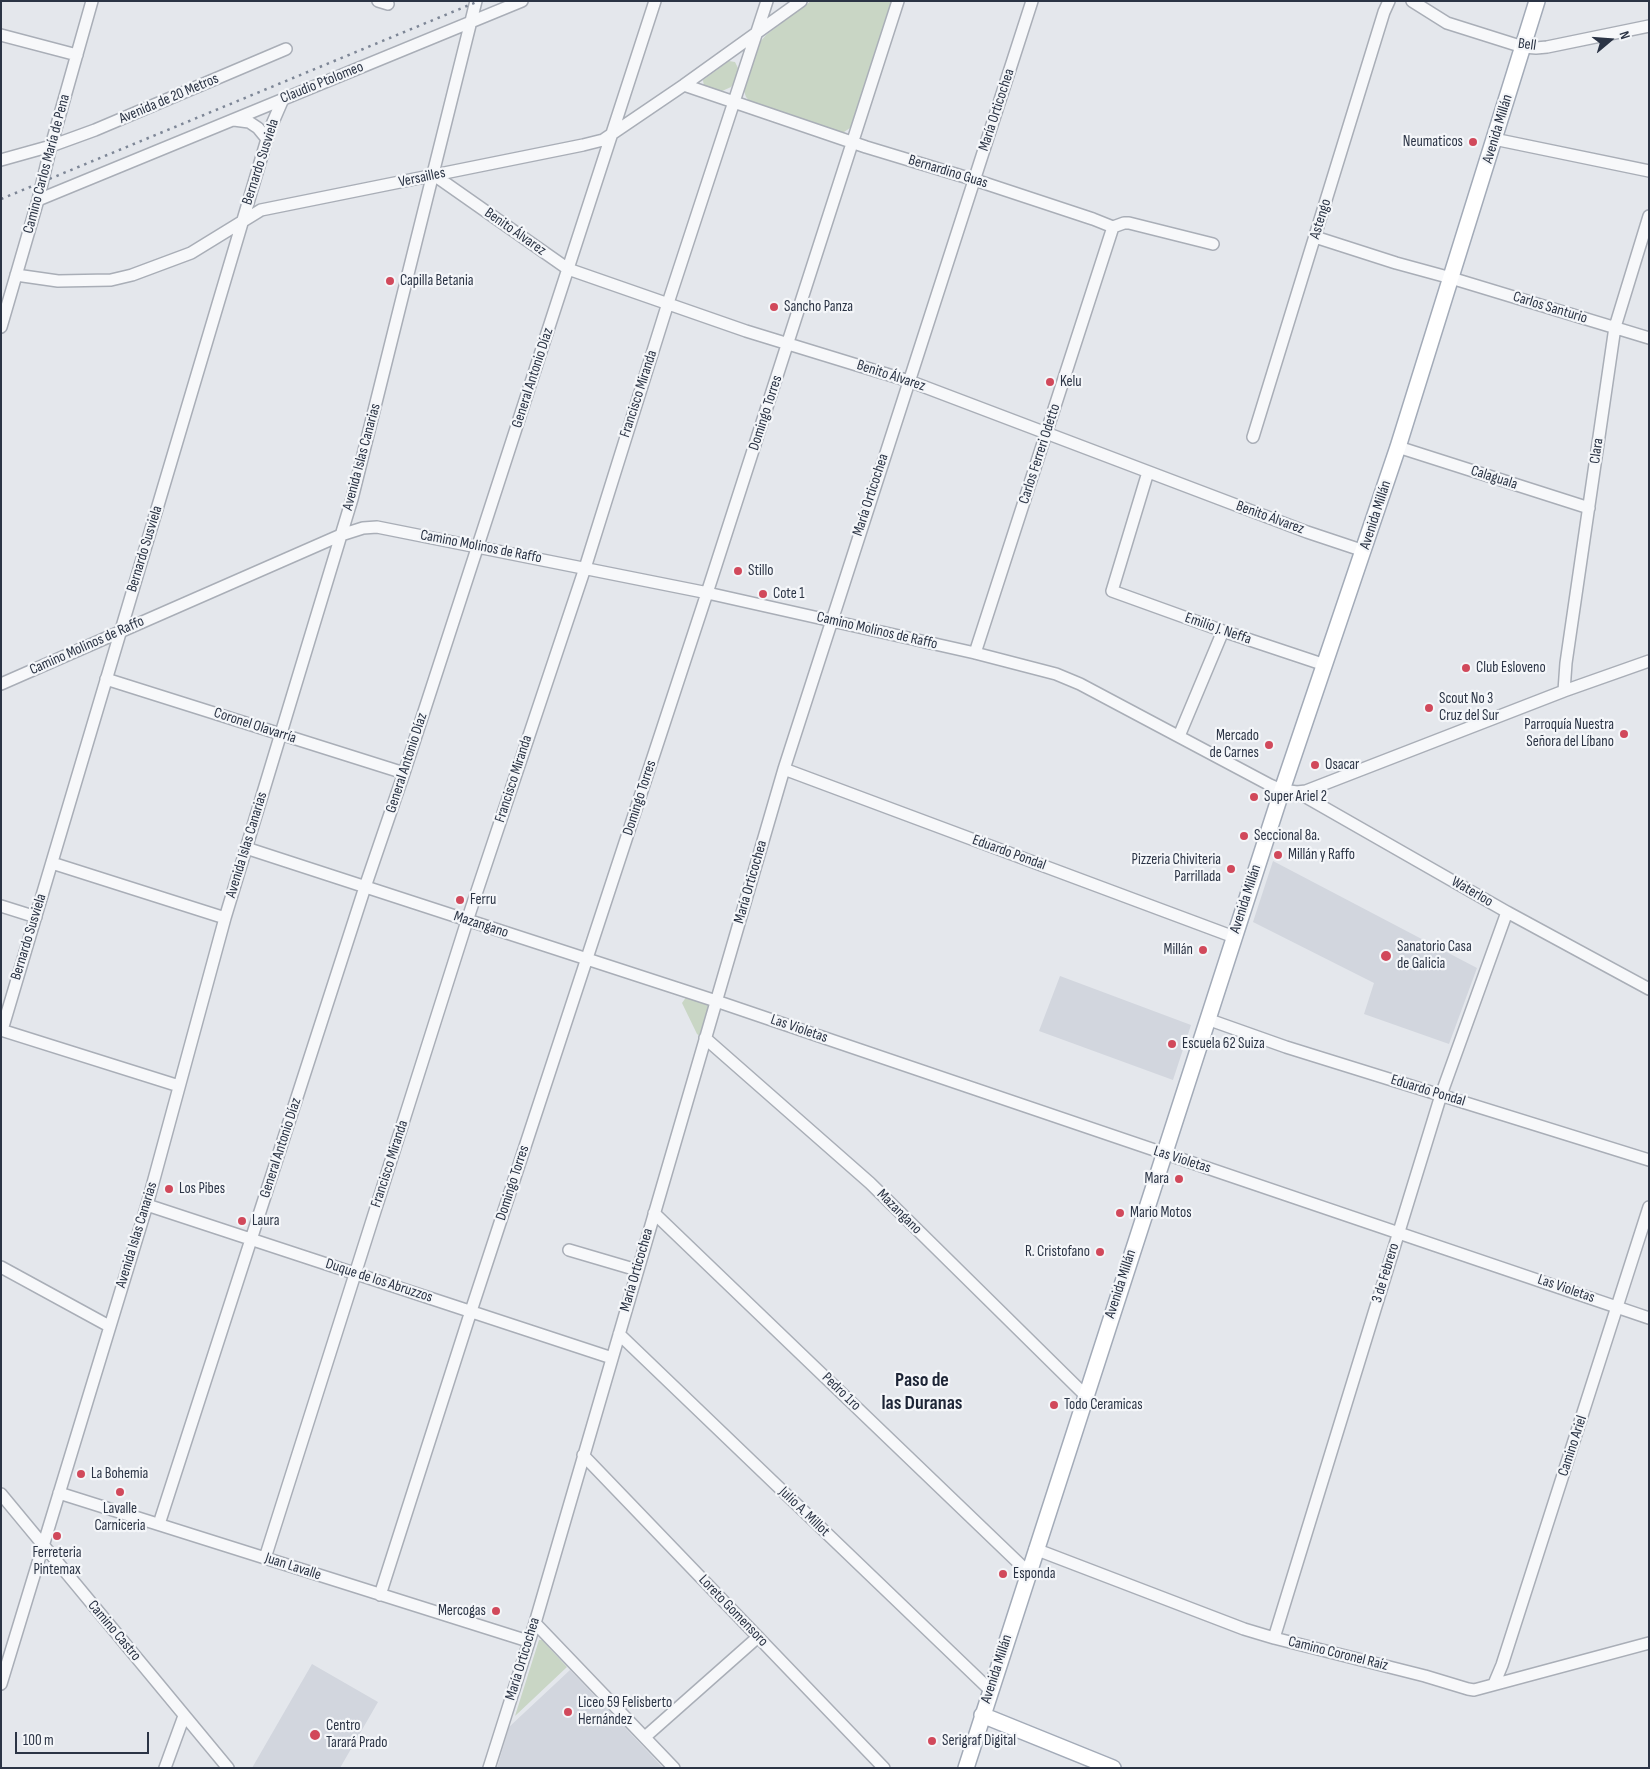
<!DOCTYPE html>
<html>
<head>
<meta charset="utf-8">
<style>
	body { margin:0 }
	#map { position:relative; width:1650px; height:1769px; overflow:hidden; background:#e4e7ec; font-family:"Sofia Sans Condensed",sans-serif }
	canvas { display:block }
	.frame { position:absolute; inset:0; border:2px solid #2b3445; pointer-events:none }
	.north { position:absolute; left:1585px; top:15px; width:50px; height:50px; -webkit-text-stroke:4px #f4f6f9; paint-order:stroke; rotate:72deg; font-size:14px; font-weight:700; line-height:20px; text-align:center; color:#2b3445 }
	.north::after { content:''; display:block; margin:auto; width:18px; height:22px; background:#2b3445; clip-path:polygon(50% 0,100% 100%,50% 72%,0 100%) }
	.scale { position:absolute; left:15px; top:1732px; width:134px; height:22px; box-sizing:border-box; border:2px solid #2b3445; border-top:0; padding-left:6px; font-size:15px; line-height:18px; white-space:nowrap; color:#2b3445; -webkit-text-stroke:4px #f4f6f9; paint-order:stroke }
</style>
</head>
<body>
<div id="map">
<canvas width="1650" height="1769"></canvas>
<div class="frame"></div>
<div class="north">N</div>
<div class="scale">100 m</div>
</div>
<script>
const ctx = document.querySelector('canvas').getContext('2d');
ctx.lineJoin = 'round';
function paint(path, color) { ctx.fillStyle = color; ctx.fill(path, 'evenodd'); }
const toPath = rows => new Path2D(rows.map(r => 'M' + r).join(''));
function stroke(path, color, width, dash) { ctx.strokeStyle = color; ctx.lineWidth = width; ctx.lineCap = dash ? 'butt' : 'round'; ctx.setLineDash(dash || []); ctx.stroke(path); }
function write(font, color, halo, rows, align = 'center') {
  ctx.font = font + ' "Sofia Sans Condensed",sans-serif'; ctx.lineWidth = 4.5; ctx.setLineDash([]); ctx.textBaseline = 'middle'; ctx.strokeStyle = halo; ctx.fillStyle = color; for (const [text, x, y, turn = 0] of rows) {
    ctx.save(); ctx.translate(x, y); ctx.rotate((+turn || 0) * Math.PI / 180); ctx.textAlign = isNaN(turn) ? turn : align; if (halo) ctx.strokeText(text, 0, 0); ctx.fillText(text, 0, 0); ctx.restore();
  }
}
const built = toPath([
	[1273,861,1477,968,1449,1044,1364,1014,1374,983,1253,922],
	[1060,976,1191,1025,1173,1080,1039,1031],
	[312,1664,378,1702,340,1768,252,1768],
	[570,1670,652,1756,663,1768,497,1768,509,1727]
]);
const green = toPath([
	[811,1,893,1,853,126,844,132,838,132,751,103,746,97,744,91,744,86,756,49,760,42,766,35],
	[729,61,735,62,738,68,734,83,731,87,720,92,704,87,703,80],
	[687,996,706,1001,708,1005,709,1009,701,1037,697,1034,682,1003],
	[539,1640,542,1640,567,1667,515,1716]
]);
const minor = toPath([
	[378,1,388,4],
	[1412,1,1447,23,1523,47,1536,48,1547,47,1649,26],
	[1,35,77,55],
	[684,85,866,147,975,180,1093,219,1113,227,1124,223,1129,223,1213,244],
	[234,120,249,122,258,128,267,139],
	[1494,139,1649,171],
	[1,160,51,146,95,130,286,49],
	[434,175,568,269,746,331,909,381,1307,532,1364,551],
	[38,200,522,1],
	[1315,237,1396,263,1451,278,1649,338],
	[16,275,58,281,111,280,132,275,191,253,261,210,583,145,603,140,684,85,801,1],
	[1,327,38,200,51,146,92,1],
	[1253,437,1384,12,1389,1],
	[1398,447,1589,508],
	[1148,472,1112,591,1223,631,1325,665],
	[975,653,1113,227],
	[106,679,404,773],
	[1,684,341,535,363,528,377,527,703,592,975,653,1056,674,1080,684,1270,785,1282,790,1297,792,1306,791,1564,691,1649,661],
	[1564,691,1566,663,1615,327,1649,216],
	[1179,736,1223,631],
	[784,769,1234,937],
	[1297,792,1507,912,1649,989],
	[246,848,716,1001,1649,1318],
	[52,863,225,918],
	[1,906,36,917],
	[1207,1019,1286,1047,1649,1160],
	[1,1030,179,1086],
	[2,1030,270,129,283,99],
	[705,1038,870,1183,1085,1395],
	[147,1205,612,1358],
	[654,1213,1028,1572],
	[569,1250,637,1270],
	[1,1267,109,1326],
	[619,1334,990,1690],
	[583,1455,884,1768],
	[59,1493,528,1641],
	[1,1494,228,1768],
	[159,1524,365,887,404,773,655,1],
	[1035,1549,1244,1629,1274,1638,1425,1676,1468,1689,1474,1690,1649,1643],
	[265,1558,467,921,585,568,668,303,767,1],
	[380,1595,471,1311,707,593,898,1],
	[535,1623,674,1768],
	[1274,1638,1441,1095,1507,912],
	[1,1684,147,1205,225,918,352,499,476,1],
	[1494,1684,1502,1665,1649,1207],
	[645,1737,758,1637],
	[165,1768,184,1716],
	[489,1768,535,1623,784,769,1032,1]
]);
const major = toPath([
	[982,1715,1113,1768],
	[966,1768,1282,790,1398,447,1537,1]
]);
const rail = toPath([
	[1,199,479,1]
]);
const markers = [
	[1473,142,5,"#d1495b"],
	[390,281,5,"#d1495b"],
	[774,307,5,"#d1495b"],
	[1050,382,5,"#d1495b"],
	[738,571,5,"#d1495b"],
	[763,594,5,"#d1495b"],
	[1466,668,5,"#d1495b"],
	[1429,708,5,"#d1495b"],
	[1624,734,5,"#d1495b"],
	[1269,745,5,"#d1495b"],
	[1315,765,5,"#d1495b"],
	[1254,797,5,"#d1495b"],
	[1244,836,5,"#d1495b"],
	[1278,855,5,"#d1495b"],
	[1231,869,5,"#d1495b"],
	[460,900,5,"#d1495b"],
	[1203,950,5,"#d1495b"],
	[1386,956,6,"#d1495b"],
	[1172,1044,5,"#d1495b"],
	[1179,1179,5,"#d1495b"],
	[169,1189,5,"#d1495b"],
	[1120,1213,5,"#d1495b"],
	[242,1221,5,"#d1495b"],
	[1100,1252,5,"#d1495b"],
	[1054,1405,5,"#d1495b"],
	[81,1474,5,"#d1495b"],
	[120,1492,5,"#d1495b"],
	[57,1536,5,"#d1495b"],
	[1003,1574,5,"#d1495b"],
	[496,1611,5,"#d1495b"],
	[568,1712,5,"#d1495b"],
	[315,1735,6,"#d1495b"],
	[932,1741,5,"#d1495b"]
];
const streetNames = [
	["Bell",1527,45,8],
	["Claudio Ptolomeo",322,83,-22],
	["Avenida de 20 Metros",169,99,-23],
	["María Orticochea",997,110,-72],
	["Avenida Millán",1498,129,-73],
	["Bernardo Susviela",261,162,-72],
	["Camino Carlos María de Pena",47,164,-75],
	["Bernardino Guas",948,172,17],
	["Versailles",422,178,-12],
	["Astengo",1321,219,-73],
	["Benito Álvarez",515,232,35],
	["Carlos Santurio",1550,308,17],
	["Benito Álvarez",891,376,18],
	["General Antonio Díaz",533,378,-72],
	["Francisco Miranda",639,394,-72],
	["Domingo Torres",766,413,-72],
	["Clara",1597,451,-82],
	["Carlos Ferreri Odetto",1040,454,-72],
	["Avenida Islas Canarias",362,457,-75],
	["Calaguala",1494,478,18],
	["María Orticochea",871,495,-72],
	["Avenida Millán",1376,515,-72],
	["Benito Álvarez",1270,518,20],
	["Camino Molinos de Raffo",481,547,11],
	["Bernardo Susviela",145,549,-73],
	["Emilio J. Neffa",1218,629,19],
	["Camino Molinos de Raffo",877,631,13],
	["Camino Molinos de Raffo",87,646,-24],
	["Coronel Olavarría",255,726,18],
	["General Antonio Díaz",407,763,-72],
	["Francisco Miranda",514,779,-72],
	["Domingo Torres",640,798,-72],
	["Avenida Islas Canarias",247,845,-73],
	["Eduardo Pondal",1009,853,20],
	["María Orticochea",751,882,-74],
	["Waterloo",1472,892,30],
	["Avenida Millán",1246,899,-72],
	["Mazangano",481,925,18],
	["Bernardo Susviela",29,937,-73],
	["Las Violetas",799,1029,19],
	["Eduardo Pondal",1428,1091,17],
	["General Antonio Díaz",281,1148,-72],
	["Las Violetas",1182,1160,18],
	["Francisco Miranda",390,1164,-72],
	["Domingo Torres",513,1183,-72],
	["Mazangano",899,1212,45],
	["Avenida Islas Canarias",137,1235,-73],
	["María Orticochea",637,1270,-74],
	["3 de Febrero",1386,1273,-73],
	["Duque de los Abruzzos",379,1281,18],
	["Avenida Millán",1121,1284,-72],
	["Las Violetas",1566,1289,19],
	["Pedro 1ro",841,1392,44],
	["Camino Ariel",1573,1446,-72],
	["Julio A. Millot",804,1512,44],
	["Juan Lavalle",293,1567,18],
	["Loreto Gomensoro",733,1611,46],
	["Camino Castro",114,1631,50],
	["Camino Coronel Raíz",1338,1654,14],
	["María Orticochea",523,1659,-73],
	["Avenida Millán",997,1669,-72]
];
const poiNames = [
	["Neumaticos",1463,142,"right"],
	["Capilla Betania",400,281],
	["Sancho Panza",784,307],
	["Kelu",1060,382],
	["Stillo",748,571],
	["Cote 1",773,594],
	["Club Esloveno",1476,668],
	["Scout No 3",1439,699],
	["Cruz del Sur",1439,716],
	["Parroquía Nuestra",1614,725,"right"],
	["Señora del Líbano",1614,742,"right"],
	["Mercado",1259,736,"right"],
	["de Carnes",1259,753,"right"],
	["Osacar",1325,765],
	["Super Ariel 2",1264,797],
	["Seccional 8a.",1254,836],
	["Millán y Raffo",1288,855],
	["Pizzeria Chiviteria",1221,860,"right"],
	["Parrillada",1221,877,"right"],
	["Ferru",470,900],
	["Sanatorio Casa",1397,947],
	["de Galicia",1397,964],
	["Millán",1193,950,"right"],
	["Escuela 62 Suiza",1182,1044],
	["Mara",1169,1179,"right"],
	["Los Pibes",179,1189],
	["Mario Motos",1130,1213],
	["Laura",252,1221],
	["R. Cristofano",1090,1252,"right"],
	["Todo Ceramicas",1064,1405],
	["La Bohemia",91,1474],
	["Lavalle",120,1509,"center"],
	["Carniceria",120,1526,"center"],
	["Ferreteria",57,1553,"center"],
	["Pintemax",57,1570,"center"],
	["Esponda",1013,1574],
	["Mercogas",486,1611,"right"],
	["Liceo 59 Felisberto",578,1703],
	["Hernández",578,1720],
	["Centro",326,1726],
	["Tarará Prado",326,1743],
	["Serigraf Digital",942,1741]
];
const districtNames = [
	["Paso de",922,1381],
	["las Duranas",922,1404]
];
paint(built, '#d2d6de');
paint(green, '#c9d6c5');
stroke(minor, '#a9aeb7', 14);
stroke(major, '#a3abb8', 18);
stroke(minor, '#f7f8fa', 11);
stroke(major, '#fff', 15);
stroke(rail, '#7d8696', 2.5, [2.5, 5]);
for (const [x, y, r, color] of markers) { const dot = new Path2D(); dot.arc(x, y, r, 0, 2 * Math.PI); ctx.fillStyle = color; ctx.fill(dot); stroke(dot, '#f4f6f9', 2); }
write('15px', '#2b3445', '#f4f6f9', streetNames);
write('15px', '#2b3445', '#f4f6f9', poiNames, 'left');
write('bold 20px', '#1d2536', '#f4f6f9', districtNames);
</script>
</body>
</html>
